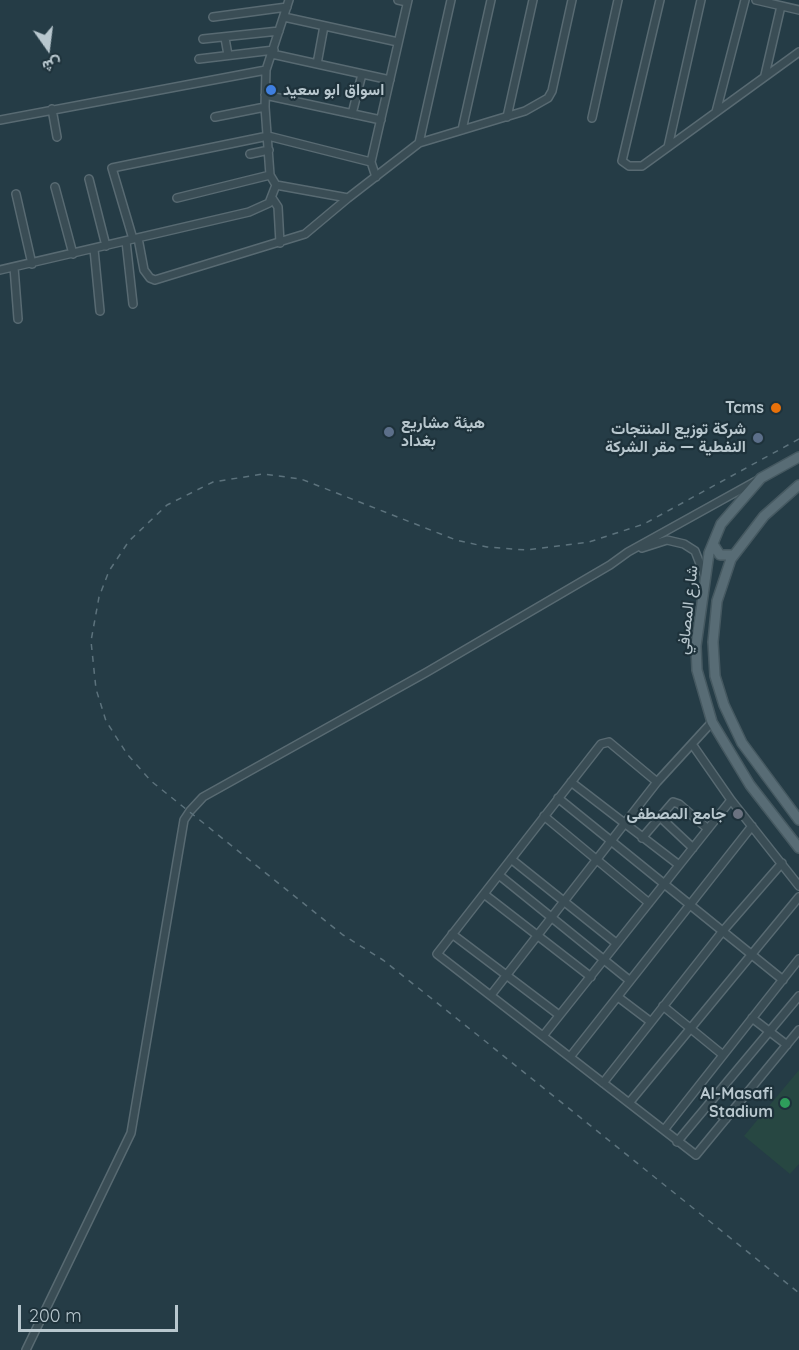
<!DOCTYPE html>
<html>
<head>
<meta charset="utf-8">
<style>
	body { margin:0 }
	#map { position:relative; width:799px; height:1350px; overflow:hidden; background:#253c46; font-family:Quicksand,Vazirmatn,sans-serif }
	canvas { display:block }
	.north { position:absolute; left:18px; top:18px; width:60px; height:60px; -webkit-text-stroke:4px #1e323b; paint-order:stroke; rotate:166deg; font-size:16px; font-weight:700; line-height:24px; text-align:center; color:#b8c7ce }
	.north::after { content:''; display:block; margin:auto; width:21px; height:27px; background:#b8c7ce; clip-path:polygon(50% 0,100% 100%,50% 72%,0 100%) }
	.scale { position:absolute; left:18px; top:1305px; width:160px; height:27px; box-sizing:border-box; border:3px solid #b8c7ce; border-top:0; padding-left:8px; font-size:18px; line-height:21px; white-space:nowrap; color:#b8c7ce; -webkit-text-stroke:4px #1e323b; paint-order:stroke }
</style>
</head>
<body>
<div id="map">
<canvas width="799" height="1350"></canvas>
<div class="north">ش</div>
<div class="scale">200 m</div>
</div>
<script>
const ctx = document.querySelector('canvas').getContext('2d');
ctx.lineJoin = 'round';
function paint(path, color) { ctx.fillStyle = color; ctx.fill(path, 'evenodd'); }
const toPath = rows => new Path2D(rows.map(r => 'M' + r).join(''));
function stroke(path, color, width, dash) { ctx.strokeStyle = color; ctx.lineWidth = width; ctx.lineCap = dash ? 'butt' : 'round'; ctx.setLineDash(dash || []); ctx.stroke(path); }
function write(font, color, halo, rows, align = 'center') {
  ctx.font = font + ' Quicksand,Vazirmatn,sans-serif'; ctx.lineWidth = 4.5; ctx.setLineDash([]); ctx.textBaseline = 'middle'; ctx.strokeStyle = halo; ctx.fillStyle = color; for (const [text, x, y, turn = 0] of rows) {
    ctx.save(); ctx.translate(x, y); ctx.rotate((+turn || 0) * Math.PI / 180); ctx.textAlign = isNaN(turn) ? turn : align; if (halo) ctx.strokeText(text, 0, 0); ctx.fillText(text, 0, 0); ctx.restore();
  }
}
const green = toPath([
	[799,1070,799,1164,790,1174,744,1136]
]);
const minor = toPath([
	[289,0,266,70,265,107,270,175,276,185,348,198,419,143,525,111,548,98,552,91,572,0],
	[398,0,407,2],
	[660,0,622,161,629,166,642,166,799,52],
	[756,0,799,10],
	[213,17,287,7],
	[284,17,398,42],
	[225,38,228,55],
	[203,39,279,31],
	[272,54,390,80],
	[199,59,274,50],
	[317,64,324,26],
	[765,75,781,6],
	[265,95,381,120],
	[52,109,57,137],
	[716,112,745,0],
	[352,114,362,74],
	[215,117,265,107],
	[507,117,533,0],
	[592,118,618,0],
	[0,120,266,70],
	[462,130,491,0],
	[419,143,451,0],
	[668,147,701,0],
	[250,154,269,150],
	[371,162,408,0],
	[89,179,106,246],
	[55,187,73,254],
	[16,194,32,264],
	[177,198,270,175],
	[272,198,278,207,280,243],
	[138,238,144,270,150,278,155,280,305,234,348,198],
	[133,239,112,168,268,136,371,162,376,177],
	[126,241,133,304],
	[94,249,100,311],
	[14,267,18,319],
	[0,270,249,212,269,203,276,185],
	[642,548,667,540,684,544,695,551,704,574],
	[692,744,731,800,799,886],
	[571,782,679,865],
	[657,782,609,742,601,744,437,954,696,1155,799,1030],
	[558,798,783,980],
	[544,816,649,903],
	[660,817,693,848],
	[642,838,673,802,679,804,708,829],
	[511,859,616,943],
	[499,875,629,980],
	[484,894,591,977],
	[452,934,559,1015],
	[491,995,657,782,712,722],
	[618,997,651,1022],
	[663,1006,723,1055],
	[752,1018,787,1045],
	[543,1036,731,800],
	[570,1057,752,826],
	[603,1083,722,932,782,863],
	[629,1103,799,897],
	[708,1105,726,1119],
	[664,1130,799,959],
	[677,1142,799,996],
	[26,1350,131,1133,184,820,190,811,203,797,427,672,610,565,628,552,756,481]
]);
const major = toPath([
	[799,457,761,478,721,524,709,553,696,646,697,670,712,722,750,785,799,848],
	[799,485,764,516,731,559,717,601,713,642,715,676,724,705,742,743,799,820],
	[713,544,720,555,734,555]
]);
const rail = toPath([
	[799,439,644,524,589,542,526,550,487,547,456,540,301,479,263,474,213,482,167,505,129,541,109,571,99,597,91,641,96,689,106,721,127,754,151,781,343,935,383,960,475,1033,799,1293]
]);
const markers = [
	[271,90,6,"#3f7fe0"],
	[776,408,6,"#e8710a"],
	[389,432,6,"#5c6f8a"],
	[758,438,6,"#5c6f8a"],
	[738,814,6,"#6b7280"],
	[785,1103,6,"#2e9e5b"]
];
const poiNames = [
	["اسواق ابو سعيد",283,90,"left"],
	["Tcms",764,408],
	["هيئة مشاريع",401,423,"left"],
	["بغداد",401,441,"left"],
	["شركة توزيع المنتجات",746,429],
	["النفطية — مقر الشركة",746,447],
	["جامع المصطفى",726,814],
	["Al-Masafi",773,1094],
	["Stadium",773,1112]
];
const streetNames = [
	["شارع المصافي",688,610,-84]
];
paint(green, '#274742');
stroke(minor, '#586a72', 10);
stroke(major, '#465961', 12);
stroke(minor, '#3a4d55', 7);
stroke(major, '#586c75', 9);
stroke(rail, '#5c727c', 1.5, [6, 6]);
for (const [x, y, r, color] of markers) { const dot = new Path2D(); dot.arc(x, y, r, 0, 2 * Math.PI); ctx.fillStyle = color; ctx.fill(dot); stroke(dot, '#1e323b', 2); }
write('bold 16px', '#b8c7ce', '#1e323b', poiNames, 'right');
write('16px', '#b8c7ce', '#1e323b', streetNames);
</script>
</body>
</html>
